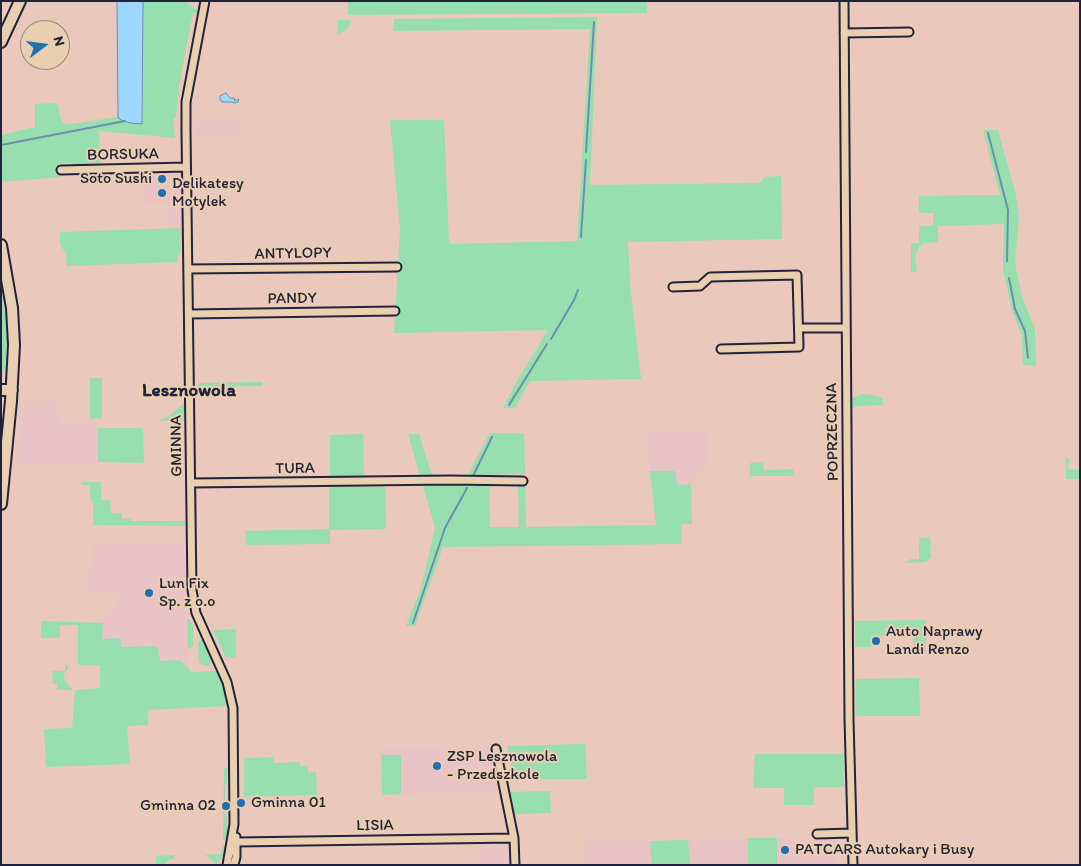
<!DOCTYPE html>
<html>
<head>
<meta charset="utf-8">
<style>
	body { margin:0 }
	#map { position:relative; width:1081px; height:866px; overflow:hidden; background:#eac8bc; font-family:Itim,sans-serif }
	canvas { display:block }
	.frame { position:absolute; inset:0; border:2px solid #22223b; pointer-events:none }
	.north { position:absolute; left:20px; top:20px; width:50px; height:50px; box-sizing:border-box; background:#e9ceb0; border:1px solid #998981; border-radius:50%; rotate:75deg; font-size:14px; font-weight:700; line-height:20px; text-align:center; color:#22223b }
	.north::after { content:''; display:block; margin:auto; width:18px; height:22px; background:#1f6fb2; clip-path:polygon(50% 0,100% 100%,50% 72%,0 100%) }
</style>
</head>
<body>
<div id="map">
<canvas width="1081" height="866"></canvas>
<div class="frame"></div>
<div class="north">N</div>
</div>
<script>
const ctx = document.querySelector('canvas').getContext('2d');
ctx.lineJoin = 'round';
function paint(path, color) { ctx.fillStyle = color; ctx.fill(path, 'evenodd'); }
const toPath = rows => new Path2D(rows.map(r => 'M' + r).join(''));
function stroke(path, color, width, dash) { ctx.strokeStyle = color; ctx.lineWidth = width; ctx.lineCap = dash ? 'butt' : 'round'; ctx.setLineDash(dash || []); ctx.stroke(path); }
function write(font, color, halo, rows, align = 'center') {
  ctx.font = font + ' Itim,sans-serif'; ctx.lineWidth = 4; ctx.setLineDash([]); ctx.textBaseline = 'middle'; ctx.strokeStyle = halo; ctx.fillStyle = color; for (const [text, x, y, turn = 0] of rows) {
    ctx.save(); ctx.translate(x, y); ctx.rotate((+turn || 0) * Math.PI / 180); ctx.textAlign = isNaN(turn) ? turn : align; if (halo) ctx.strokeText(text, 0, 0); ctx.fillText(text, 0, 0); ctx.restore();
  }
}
const built = toPath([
	[194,122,239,122,239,135,194,135],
	[178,170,181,173,182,229,168,229,167,203,144,203,144,171],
	[56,402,59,423,98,422,98,462,17,464,20,424,17,424,19,403],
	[707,430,707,470,695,471,694,484,676,485,675,471,650,471,646,431],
	[185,543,189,668,179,660,160,661,159,649,156,646,120,647,102,639,103,623,123,593,87,592,87,566,93,565,93,544],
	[488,746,495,775,490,776,491,782,496,782,499,793,382,795,381,748],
	[845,837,833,865,777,865,777,838],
	[748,838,748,865,690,865,688,840],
	[585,841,650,841,652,865,585,865],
	[477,842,510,842,510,865,478,865]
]);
const green = toPath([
	[143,1,185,1,198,11,198,13,193,13,180,81,176,117,173,118,175,138,99,131,100,166,76,167,72,163,59,163,60,177,1,182,1,135,35,127,35,104,57,103,62,123,71,124,118,117,121,120,130,123,143,117],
	[336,1,647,1,647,13,348,15,348,3],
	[597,17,590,185,760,183,765,177,781,176,782,239,628,242,630,285,641,379,530,381,515,408,503,408,517,381,548,330,394,333,400,229,390,120,444,120,449,244,577,241,590,29,393,31,394,19],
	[338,20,351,20,347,29,337,35],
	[983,130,998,130,1016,195,1019,218,1015,263,1022,297,1035,329,1036,366,1023,365,1022,336,1012,310,1003,269,1004,224,938,226,938,242,924,243,919,247,915,256,917,272,911,272,911,243,919,243,919,226,933,226,933,213,919,213,919,196,1000,195],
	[180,228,181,251,178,256,178,262,67,266,66,253,60,245,60,232],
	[1,290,5,312,7,341,5,370,1,375],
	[90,378,102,378,102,418,90,419],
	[263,382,262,386,198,387,198,383],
	[861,394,874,395,883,398,883,405,857,406,850,409,850,399],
	[184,403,187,403,186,420,158,421,171,415],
	[98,428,143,428,144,463,98,462],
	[490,433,524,433,525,474,468,475],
	[363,434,364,477,330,478,330,435],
	[408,434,419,434,431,473,435,475,420,476],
	[1066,458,1069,458,1068,469,1080,470,1080,479,1066,479],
	[763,462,764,470,793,469,794,476,750,476,750,463],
	[650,471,675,471,677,485,691,484,692,524,682,524,681,544,443,547,415,626,406,626,421,588,435,528,423,486,489,486,490,527,519,527,518,485,525,485,526,527,656,525],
	[81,482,101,482,101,500,110,500,111,513,122,513,122,519,131,519,131,521,185,521,185,526,93,525,93,501,90,500,90,485,81,485],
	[357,486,385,487,386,529,330,530,330,544,246,545,245,531,329,529,329,487],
	[930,537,931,559,927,559,927,562,906,563,910,559,919,559,919,538],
	[187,619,190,620,193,625,193,646,188,649],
	[926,620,926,652,914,653,914,634,906,634,906,628,885,628,885,635,871,636,871,647,855,647,855,621],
	[43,621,103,623,102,639,121,638,121,647,156,646,158,649,160,661,179,660,189,668,190,672,217,671,225,689,229,705,227,706,148,710,148,725,127,726,130,764,46,767,44,729,72,728,75,690,100,688,100,665,78,665,78,625,60,625,60,636,58,638,41,638,41,622],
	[236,629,236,658,226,658,213,630],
	[201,640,204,640,213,659,209,666,205,666,199,662,198,644],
	[65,665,68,665,68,669,64,674,64,679,73,690,57,690,57,684,53,684,52,671,65,671],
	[919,678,920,716,859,716,856,715,856,679],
	[585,744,587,779,514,779,507,746],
	[755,754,843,754,844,787,814,787,814,805,784,805,784,788,753,788],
	[381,755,401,755,401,794,382,795],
	[274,757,274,763,300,762,300,766,307,765,308,773,316,772,317,795,244,797,244,758],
	[224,768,228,768,225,798,228,840,223,839],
	[550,791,551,813,515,814,510,792],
	[748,838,777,838,777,865,748,865],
	[688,840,690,865,652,865,650,841],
	[223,845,226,846,227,848,217,864,205,855,221,854],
	[174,855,174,859,170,859,163,865,156,865,156,856]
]);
const water = toPath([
	[117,1,143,1,142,124,130,123,121,120,118,117,117,1],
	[226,93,230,98,234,98,235,101,239,99,238,102,235,103,231,102,222,102,220,99,220,96,226,93]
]);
const stream = toPath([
	[988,133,1008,210,1007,261],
	[1,145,125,121],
	[586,152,594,22],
	[581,237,586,160],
	[1009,278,1015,309,1025,331,1028,358],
	[551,339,574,300,578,290],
	[509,405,547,344],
	[473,476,492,437],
	[413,623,445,528,467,488]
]);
const street = toPath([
	[205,1,186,102,186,131,192,590,196,613,227,682,233,708,234,824,227,865],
	[844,1,849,719,853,865],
	[844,33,909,32],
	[61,170,186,167],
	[188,269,397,267],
	[673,287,700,286,710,277,797,275,799,347,721,349],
	[189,314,395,311],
	[799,328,846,328],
	[192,483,450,480,523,481],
	[496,749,514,838,515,865],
	[817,834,852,833],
	[237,842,514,838],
	[234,865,236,857,236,837]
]);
const secondary = toPath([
	[1,42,20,1],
	[1,245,12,308,14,345,11,401,1,504],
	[1,390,12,390]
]);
const markers = [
	[162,179,5,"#1f6fb2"],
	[162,193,5,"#1f6fb2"],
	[149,593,5,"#1f6fb2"],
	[876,641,5,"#1f6fb2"],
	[437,766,5,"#1f6fb2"],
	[241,803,5,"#1f6fb2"],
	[226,806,5,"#1f6fb2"],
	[785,850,5,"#1f6fb2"]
];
const streetNames = [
	["BORSUKA",123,155,-1],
	["ANTYLOPY",293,254,-1],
	["PANDY",292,299,-1],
	["POPRZECZNA",833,432,-91],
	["GMINNA",177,446,-91],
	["TURA",295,469,-1],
	["LISIA",375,826,-1]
];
const poiNames = [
	["Soto Sushi",152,179,"right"],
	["Delikatesy",172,184],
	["Motylek",172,202],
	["Lun Fix",159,584],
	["Sp. z o.o",159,602],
	["Auto Naprawy",886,632],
	["Landi Renzo",886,650],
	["ZSP Lesznowola",447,757],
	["- Przedszkole",447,775],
	["Gminna 01",251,803],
	["Gminna 02",216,806,"right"],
	["PATCARS Autokary i Busy",795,850]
];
const quarterNames = [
	["Lesznowola",189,391]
];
paint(built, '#eac4c4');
paint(green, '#97dfae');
paint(water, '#9dd7fe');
stroke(water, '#6c8fb0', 1);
stroke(stream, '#6c8fb0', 2);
stroke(street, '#22223b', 11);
stroke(secondary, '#22223b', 14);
stroke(street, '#e9ceb0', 7);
stroke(secondary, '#e9ceb0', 10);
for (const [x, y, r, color] of markers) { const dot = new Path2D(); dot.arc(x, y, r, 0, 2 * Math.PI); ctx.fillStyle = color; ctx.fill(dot); stroke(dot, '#e9ceb0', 2); }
write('16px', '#22223b', '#e9ceb0', streetNames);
write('16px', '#22223b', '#e9ceb0', poiNames, 'left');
write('bold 19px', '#22223b', '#e9ceb0', quarterNames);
</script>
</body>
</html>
